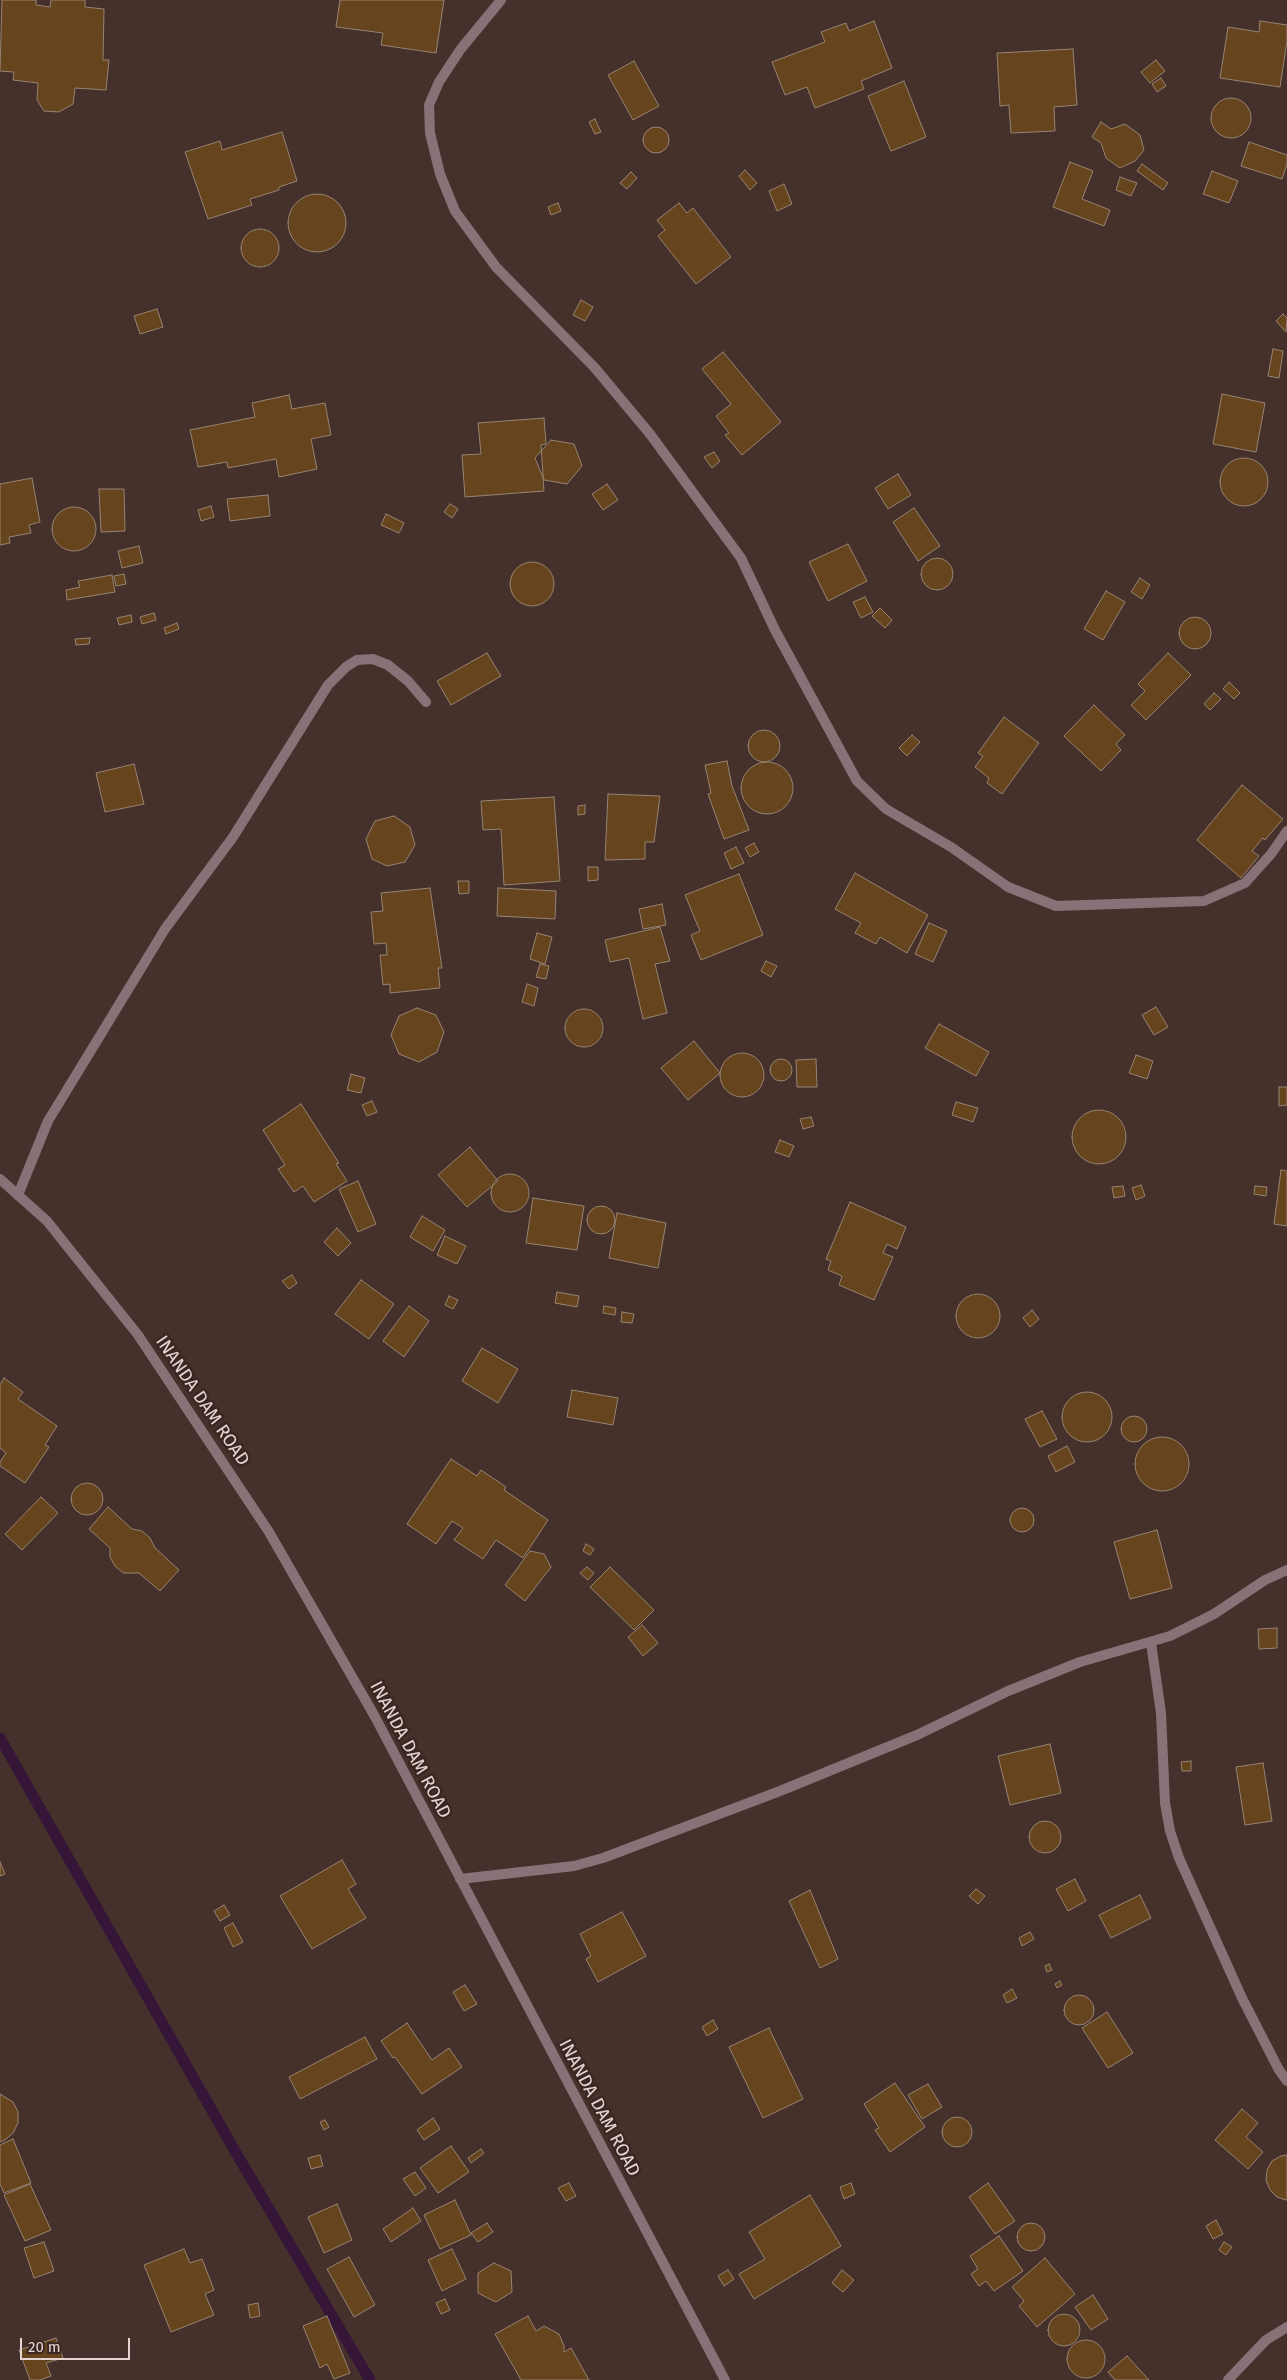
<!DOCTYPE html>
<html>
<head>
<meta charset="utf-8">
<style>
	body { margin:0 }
	#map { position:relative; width:1287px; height:2380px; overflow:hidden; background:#46302b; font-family:"Fira Sans",sans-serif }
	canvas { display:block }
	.scale { position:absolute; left:20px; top:2338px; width:110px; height:22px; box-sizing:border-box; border:2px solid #e4d5d2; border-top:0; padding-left:6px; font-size:15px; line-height:18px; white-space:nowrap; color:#e4d5d2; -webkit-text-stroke:4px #3b2621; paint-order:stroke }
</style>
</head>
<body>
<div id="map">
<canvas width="1287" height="2380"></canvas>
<div class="scale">20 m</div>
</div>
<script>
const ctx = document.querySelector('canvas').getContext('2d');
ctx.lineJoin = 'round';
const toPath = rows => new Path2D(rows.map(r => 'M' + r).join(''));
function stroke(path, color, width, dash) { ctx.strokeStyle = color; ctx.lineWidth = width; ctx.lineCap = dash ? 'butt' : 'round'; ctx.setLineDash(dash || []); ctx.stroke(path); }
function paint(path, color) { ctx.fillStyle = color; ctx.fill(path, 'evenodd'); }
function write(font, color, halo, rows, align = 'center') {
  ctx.font = font + ' "Fira Sans",sans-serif'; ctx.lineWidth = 5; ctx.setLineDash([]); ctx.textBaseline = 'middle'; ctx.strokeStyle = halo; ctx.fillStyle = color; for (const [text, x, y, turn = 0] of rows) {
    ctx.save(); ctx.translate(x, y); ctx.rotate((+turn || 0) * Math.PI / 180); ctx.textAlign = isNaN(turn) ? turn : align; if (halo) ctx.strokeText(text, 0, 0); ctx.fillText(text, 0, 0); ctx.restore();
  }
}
const stream = toPath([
	[0,1738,239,2158,370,2380]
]);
const building = toPath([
	[2,0,36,0,36,5,50,7,51,0,85,0,85,7,104,9,103,60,109,60,106,90,75,88,73,104,59,112,44,111,37,100,38,83,13,80,14,72,0,71,2,0],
	[340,0,444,0,436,53,381,45,383,33,336,27,340,0],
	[874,21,892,68,861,81,864,89,815,108,807,87,785,95,772,62,825,42,821,32,846,23,849,31,874,21],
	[1260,21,1287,25,1287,41,1280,87,1220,78,1228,27,1259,32,1260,21],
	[1073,49,1077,105,1054,107,1055,131,1011,133,1009,105,1000,106,997,53,1073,49],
	[1156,60,1165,71,1150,83,1141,72,1156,60],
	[634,61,659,106,633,120,608,75,634,61],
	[1161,78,1166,86,1157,92,1152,84,1161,78],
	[904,81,926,137,891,151,868,96,904,81],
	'1211 118a20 20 0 1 1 40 0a20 20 0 1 1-40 0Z',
	[595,119,601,132,595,134,589,122,595,119],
	[1101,122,1111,129,1125,124,1140,135,1144,150,1135,161,1120,168,1106,158,1101,143,1092,137,1101,122],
	'643 140a13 13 0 1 1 26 0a13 13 0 1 1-26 0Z',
	[282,132,297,181,279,187,279,190,250,199,252,205,208,219,185,152,220,141,222,150,282,132],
	[1249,142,1287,155,1287,164,1282,179,1241,166,1249,142],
	[1070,162,1093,171,1082,199,1110,210,1104,226,1053,207,1070,162],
	[1142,164,1168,183,1163,190,1137,171,1142,164],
	[745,170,757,183,750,190,739,176,745,170],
	[1212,171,1238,181,1229,203,1203,194,1212,171],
	[631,172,637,178,627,189,620,183,631,172],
	[1120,177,1137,183,1131,196,1116,190,1120,177],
	[784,184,792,204,777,211,769,191,784,184],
	'288 223a29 29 0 1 1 58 0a29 29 0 1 1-58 0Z',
	[558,203,561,211,551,215,548,207,558,203],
	[679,203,687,213,693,208,731,257,696,284,658,236,665,230,657,220,679,203],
	'241 248a19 19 0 1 1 38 0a19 19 0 1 1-38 0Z',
	[581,300,593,307,585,321,573,315,581,300],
	[157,309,163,327,140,334,134,316,157,309],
	[1283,314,1287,318,1286,332,1276,321,1283,314],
	[1273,349,1283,351,1279,378,1268,376,1273,349],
	[723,352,781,422,742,455,725,435,729,433,716,416,731,404,702,369,723,352],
	[1222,394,1265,403,1256,452,1213,444,1222,394],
	[289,395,292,409,325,403,331,435,311,439,317,469,279,477,276,459,228,468,227,462,198,467,190,430,255,417,252,403,289,395],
	[544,418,546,444,541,445,544,491,465,497,462,455,481,454,478,423,544,418],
	[551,440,574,444,582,466,567,484,544,480,535,458,551,440],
	[714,452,720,461,712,468,704,457,714,452],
	'1220 482a24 24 0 1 1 48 0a24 24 0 1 1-48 0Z',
	[898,474,911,495,888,509,875,488,898,474],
	[32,478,40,522,29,525,31,533,9,537,10,543,0,545,0,484,32,478],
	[607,484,618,500,603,510,592,494,607,484],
	[99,489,124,489,125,531,101,532,99,489],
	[268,495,270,516,230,521,227,499,268,495],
	[450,504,458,509,452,518,444,512,450,504],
	[211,506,214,517,201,521,198,510,211,506],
	'52 529a22 22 0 1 1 44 0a22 22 0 1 1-44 0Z',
	[914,508,940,546,918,561,893,522,914,508],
	[386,514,404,523,399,533,381,525,386,514],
	[848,544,867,581,828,601,809,562,848,544],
	[139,546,143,563,122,568,118,551,139,546],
	'921 574a16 16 0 1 1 32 0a16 16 0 1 1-32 0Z',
	'510 584a22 22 0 1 1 44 0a22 22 0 1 1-44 0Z',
	[124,574,126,584,116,586,114,576,124,574],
	[112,575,115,592,67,600,66,590,80,587,78,581,112,575],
	[1140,578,1150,585,1142,599,1131,592,1140,578],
	[1106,591,1125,602,1103,640,1084,629,1106,591],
	[865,597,873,612,861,618,853,602,865,597],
	[880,608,892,620,885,628,872,616,880,608],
	[154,613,156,620,142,624,140,617,154,613],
	[131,615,132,622,119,625,117,618,131,615],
	'1179 633a16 16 0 1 1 32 0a16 16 0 1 1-32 0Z',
	[177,623,179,629,166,634,164,628,177,623],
	[90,638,89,644,76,645,75,639,90,638],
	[487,653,501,676,451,705,437,681,487,653],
	[1168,653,1191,675,1146,720,1131,705,1145,691,1138,684,1168,653],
	[1229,682,1240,693,1234,699,1223,689,1229,682],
	[1214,693,1221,699,1210,710,1204,704,1214,693],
	[1094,705,1125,735,1116,744,1121,750,1101,771,1064,736,1094,705],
	[1004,717,1039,743,1002,794,987,783,989,778,975,767,983,756,978,753,1004,717],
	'748 746a16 16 0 1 1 32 0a16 16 0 1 1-32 0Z',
	[912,735,920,742,907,756,899,748,912,735],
	[727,761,732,786,749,830,724,839,708,794,711,793,705,765,727,761],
	'741 788a26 26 0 1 1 52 0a26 26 0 1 1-52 0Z',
	[134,764,144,804,105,812,96,773,134,764],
	[1242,785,1283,819,1265,840,1263,838,1252,851,1259,856,1241,878,1197,840,1242,785],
	[608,794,660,796,654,842,645,842,645,859,605,860,608,794],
	[554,797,560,881,504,885,501,829,483,830,481,801,554,797],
	[585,805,585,814,578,815,578,806,585,805],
	[394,816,410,827,415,845,405,862,387,866,372,859,366,839,375,821,394,816],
	[754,843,759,852,750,857,745,848,754,843],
	[736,847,744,863,731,869,724,853,736,847],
	[588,867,598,867,598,880,588,881,588,867],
	[855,873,928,915,907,953,880,937,876,944,855,933,861,923,835,909,855,873],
	[739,874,763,935,701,960,691,935,700,931,685,895,739,874],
	[458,881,469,881,469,893,459,894,458,881],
	[430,888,442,968,438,968,440,988,390,993,390,984,383,985,380,955,387,955,386,943,374,944,371,912,383,911,381,893,430,888],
	[498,888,556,891,555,919,497,916,498,888],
	[662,904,666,925,643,929,639,909,662,904],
	[929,923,947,931,933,962,915,954,929,923],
	[660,927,670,961,655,964,667,1013,643,1019,629,958,610,962,605,940,660,927],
	[537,933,552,937,545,964,530,959,537,933],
	[766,961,777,966,771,977,761,971,766,961],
	[540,964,549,966,546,979,536,977,540,964],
	[527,984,538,988,534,1006,522,1002,527,984],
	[1156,1007,1168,1027,1154,1035,1142,1015,1156,1007],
	[417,1008,436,1015,444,1032,437,1052,419,1062,399,1054,391,1035,399,1016,417,1008],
	'565 1028a19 19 0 1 1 38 0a19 19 0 1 1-38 0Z',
	[939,1024,989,1052,976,1076,925,1048,939,1024],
	[694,1041,720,1073,688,1100,661,1068,694,1041],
	'720 1075a22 22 0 1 1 44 0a22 22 0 1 1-44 0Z',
	[1136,1055,1153,1061,1147,1079,1129,1073,1136,1055],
	'770 1070a11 11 0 1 1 22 0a11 11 0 1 1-22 0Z',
	[816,1059,817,1087,797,1087,796,1060,816,1059],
	[351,1074,365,1078,361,1093,347,1090,351,1074],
	[1279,1087,1287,1087,1287,1105,1279,1106,1279,1087],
	[372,1101,377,1112,367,1116,362,1105,372,1101],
	[956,1102,978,1108,973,1122,952,1115,956,1102],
	[301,1104,339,1163,336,1164,347,1181,314,1202,303,1186,294,1192,278,1169,285,1165,263,1130,301,1104],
	'1072 1137a27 27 0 1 1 54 0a27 27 0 1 1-54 0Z',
	[811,1117,814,1126,803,1129,800,1119,811,1117],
	[780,1140,794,1146,789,1157,775,1152,780,1140],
	[470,1147,498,1181,467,1207,438,1175,470,1147],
	[1281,1170,1287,1171,1287,1226,1274,1224,1281,1170],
	'491 1193a19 19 0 1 1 38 0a19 19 0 1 1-38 0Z',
	[358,1181,376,1224,358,1232,339,1189,358,1181],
	[1141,1185,1145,1196,1136,1200,1132,1188,1141,1185],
	[1123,1186,1125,1196,1114,1198,1112,1187,1123,1186],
	[1255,1186,1267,1187,1266,1196,1254,1194,1255,1186],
	[533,1198,584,1206,577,1250,526,1243,533,1198],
	[850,1202,906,1227,897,1249,887,1244,883,1253,893,1257,874,1300,839,1285,842,1276,828,1270,831,1261,826,1259,850,1202],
	'587 1220a14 14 0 1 1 28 0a14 14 0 1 1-28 0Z',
	[617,1213,666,1223,658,1268,609,1258,617,1213],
	[422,1216,445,1230,433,1251,410,1237,422,1216],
	[337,1228,351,1243,338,1256,324,1242,337,1228],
	[445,1236,466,1246,457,1264,437,1255,445,1236],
	[292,1275,297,1283,289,1289,282,1281,292,1275],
	[361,1280,394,1304,369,1339,335,1314,361,1280],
	[557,1292,579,1296,577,1307,555,1303,557,1292],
	'956 1316a22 22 0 1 1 44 0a22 22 0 1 1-44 0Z',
	[449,1296,458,1300,453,1309,445,1305,449,1296],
	[409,1306,429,1321,404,1357,383,1341,409,1306],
	[604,1306,616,1308,615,1315,603,1313,604,1306],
	[1032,1310,1039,1319,1030,1327,1023,1318,1032,1310],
	[622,1312,634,1314,632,1323,621,1322,622,1312],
	[482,1348,518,1369,498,1403,462,1381,482,1348],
	[4,1378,23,1392,18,1399,57,1426,45,1445,49,1447,25,1483,0,1466,0,1462,6,1453,0,1448,0,1385,4,1378],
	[572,1390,618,1398,613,1425,567,1417,572,1390],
	'1062 1417a25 25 0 1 1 50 0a25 25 0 1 1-50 0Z',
	[1042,1411,1057,1439,1040,1447,1025,1419,1042,1411],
	'1121 1429a13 13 0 1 1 26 0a13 13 0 1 1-26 0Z',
	'1135 1464a27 27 0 1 1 54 0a27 27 0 1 1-54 0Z',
	[1067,1446,1075,1462,1056,1472,1048,1456,1067,1446],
	[451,1459,477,1476,481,1470,506,1487,504,1490,548,1520,523,1558,496,1540,483,1559,454,1540,463,1528,452,1521,436,1544,407,1524,451,1459],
	'71 1499a16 16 0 1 1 32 0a16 16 0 1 1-32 0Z',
	[41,1497,58,1513,22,1550,5,1534,41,1497],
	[108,1507,132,1529,142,1531,150,1538,155,1548,179,1570,160,1591,139,1573,123,1573,115,1566,110,1557,110,1548,89,1529,108,1507],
	'1010 1520a12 12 0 1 1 24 0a12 12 0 1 1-24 0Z',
	[1157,1530,1172,1588,1130,1599,1114,1542,1157,1530],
	[586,1544,594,1549,590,1555,583,1551,586,1544],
	[530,1551,544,1554,551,1567,525,1601,505,1585,530,1551],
	[587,1567,594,1573,588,1580,580,1573,587,1567],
	[610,1567,654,1610,634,1630,590,1587,610,1567],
	[642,1625,658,1643,643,1656,628,1637,642,1625],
	[1277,1628,1277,1648,1259,1649,1258,1629,1277,1628],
	[1050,1744,1061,1793,1010,1805,998,1756,1050,1744],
	[1191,1761,1191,1771,1182,1771,1181,1762,1191,1761],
	[1263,1763,1272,1821,1245,1825,1236,1767,1263,1763],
	'1029 1837a16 16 0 1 1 32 0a16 16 0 1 1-32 0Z',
	[342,1860,356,1884,348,1889,366,1918,312,1949,280,1896,342,1860],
	[0,1862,5,1874,0,1876,0,1862],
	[1075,1879,1086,1901,1068,1911,1056,1889,1075,1879],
	[976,1889,985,1896,978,1904,969,1896,976,1889],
	[810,1890,838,1959,820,1968,789,1901,810,1890],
	[1140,1895,1151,1918,1111,1938,1099,1915,1140,1895],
	[224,1905,230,1915,220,1921,214,1911,224,1905],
	[622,1912,646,1956,598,1982,586,1959,591,1956,580,1934,622,1912],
	[233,1923,243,1942,233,1947,224,1928,233,1923],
	[1030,1932,1034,1939,1022,1946,1019,1938,1030,1932],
	[1049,1964,1052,1970,1047,1972,1045,1966,1049,1964],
	[1060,1981,1062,1985,1057,1988,1055,1984,1060,1981],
	[465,1985,477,2004,464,2011,453,1992,465,1985],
	[1012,1989,1017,1998,1007,2003,1003,1995,1012,1989],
	'1064 2010a15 15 0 1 1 30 0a15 15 0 1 1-30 0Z',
	[1107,2012,1133,2053,1108,2068,1082,2028,1107,2012],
	[713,2020,718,2029,707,2036,702,2027,713,2020],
	[407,2023,432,2060,449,2048,462,2067,422,2094,395,2057,393,2058,381,2041,407,2023],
	[769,2028,803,2099,763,2118,729,2047,769,2028],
	[365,2037,377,2059,300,2099,289,2077,365,2037],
	[895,2083,925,2127,890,2152,875,2130,879,2128,864,2104,895,2083],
	[928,2084,942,2107,922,2119,908,2095,928,2084],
	[0,2094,13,2102,18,2112,18,2123,13,2133,5,2140,0,2142,0,2094],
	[1242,2109,1258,2123,1246,2137,1263,2152,1248,2169,1215,2140,1242,2109],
	'942 2132a15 15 0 1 1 30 0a15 15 0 1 1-30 0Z',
	[433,2118,440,2129,424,2140,417,2130,433,2118],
	[325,2120,329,2127,324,2130,320,2122,325,2120],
	[13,2139,31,2183,4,2193,0,2184,0,2145,13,2139],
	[451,2146,469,2172,438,2193,420,2168,451,2146],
	[481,2149,484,2153,471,2163,468,2158,481,2149],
	[320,2155,323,2166,311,2169,308,2158,320,2155],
	[1287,2155,1287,2200,1286,2200,1277,2197,1270,2190,1266,2180,1267,2170,1272,2161,1281,2156,1287,2155],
	[415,2172,426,2188,415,2196,403,2179,415,2172],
	[569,2183,576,2196,566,2201,558,2188,569,2183],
	[851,2183,855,2194,844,2199,840,2187,851,2183],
	[988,2183,1015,2221,995,2234,969,2197,988,2183],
	[30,2184,51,2230,25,2241,4,2195,30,2184],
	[810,2195,841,2246,754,2299,739,2274,765,2259,749,2232,810,2195],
	[455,2200,471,2235,440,2249,424,2215,455,2200],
	[337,2204,352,2240,324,2253,308,2217,337,2204],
	[413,2208,421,2221,391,2242,383,2229,413,2208],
	[1216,2220,1223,2234,1213,2239,1206,2226,1216,2220],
	[487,2223,493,2232,478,2242,471,2233,487,2223],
	'1017 2237a14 14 0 1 1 28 0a14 14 0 1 1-28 0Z',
	[999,2236,1023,2271,994,2291,986,2281,979,2286,971,2274,978,2269,970,2256,999,2236],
	[44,2242,54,2271,34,2278,24,2248,44,2242],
	[1224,2242,1232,2247,1226,2255,1219,2250,1224,2242],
	[184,2249,190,2263,202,2259,214,2290,205,2294,214,2315,171,2332,144,2265,184,2249],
	[452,2249,466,2279,442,2291,428,2260,452,2249],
	[349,2257,375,2305,354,2317,327,2269,349,2257],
	[1045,2258,1075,2294,1037,2327,1019,2306,1024,2301,1012,2287,1045,2258],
	[494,2263,511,2271,512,2292,496,2302,478,2293,478,2273,494,2263],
	[728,2270,734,2279,724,2286,718,2276,728,2270],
	[842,2270,854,2280,843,2292,832,2283,842,2270],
	[1093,2295,1108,2319,1091,2330,1075,2307,1093,2295],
	[445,2299,450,2310,441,2314,436,2303,445,2299],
	[258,2303,260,2316,250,2318,248,2305,258,2303],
	'1048 2330a16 16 0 1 1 32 0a16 16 0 1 1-32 0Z',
	[327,2316,350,2373,334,2379,327,2364,320,2368,303,2326,327,2316],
	[528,2316,536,2331,544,2326,559,2334,564,2346,564,2352,571,2348,589,2380,521,2380,495,2334,528,2316],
	[56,2338,63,2358,46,2363,51,2376,40,2380,30,2380,19,2350,56,2338],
	'1067 2359a19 19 0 1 1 38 0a19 19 0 1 1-38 0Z',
	[1127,2356,1149,2380,1115,2380,1108,2372,1127,2356]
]);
const minor = toPath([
	[501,0,460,50,439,82,429,105,430,133,440,174,455,211,496,267,595,368,650,434,741,558,775,630,857,781,886,809,951,847,1008,887,1056,906,1204,901,1245,883,1271,854,1287,831],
	[18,1195,48,1121,165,929,233,837,328,685,346,667,357,660,373,659,388,665,408,681,426,702],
	[1151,1643,1161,1713,1165,1803,1170,1831,1179,1858,1242,1998,1279,2070,1287,2081],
	[460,1879,574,1866,603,1858,780,1791,917,1735,1008,1691,1080,1662,1170,1636,1214,1614,1265,1580,1287,1570],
	[1228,2380,1266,2340,1287,2327]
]);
const tertiary = toPath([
	[0,1179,47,1221,138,1335,269,1532,374,1715,725,2380]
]);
const streetNames = [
	["INANDA DAM ROAD",202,1401,56],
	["INANDA DAM ROAD",410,1750,62],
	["INANDA DAM ROAD",599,2108,62]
];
stroke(stream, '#351638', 11);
paint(building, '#66441d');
stroke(building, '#968472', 1);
stroke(minor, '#897178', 10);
stroke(tertiary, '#897178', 10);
write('18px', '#e4d5d2', '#3b2621', streetNames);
</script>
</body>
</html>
